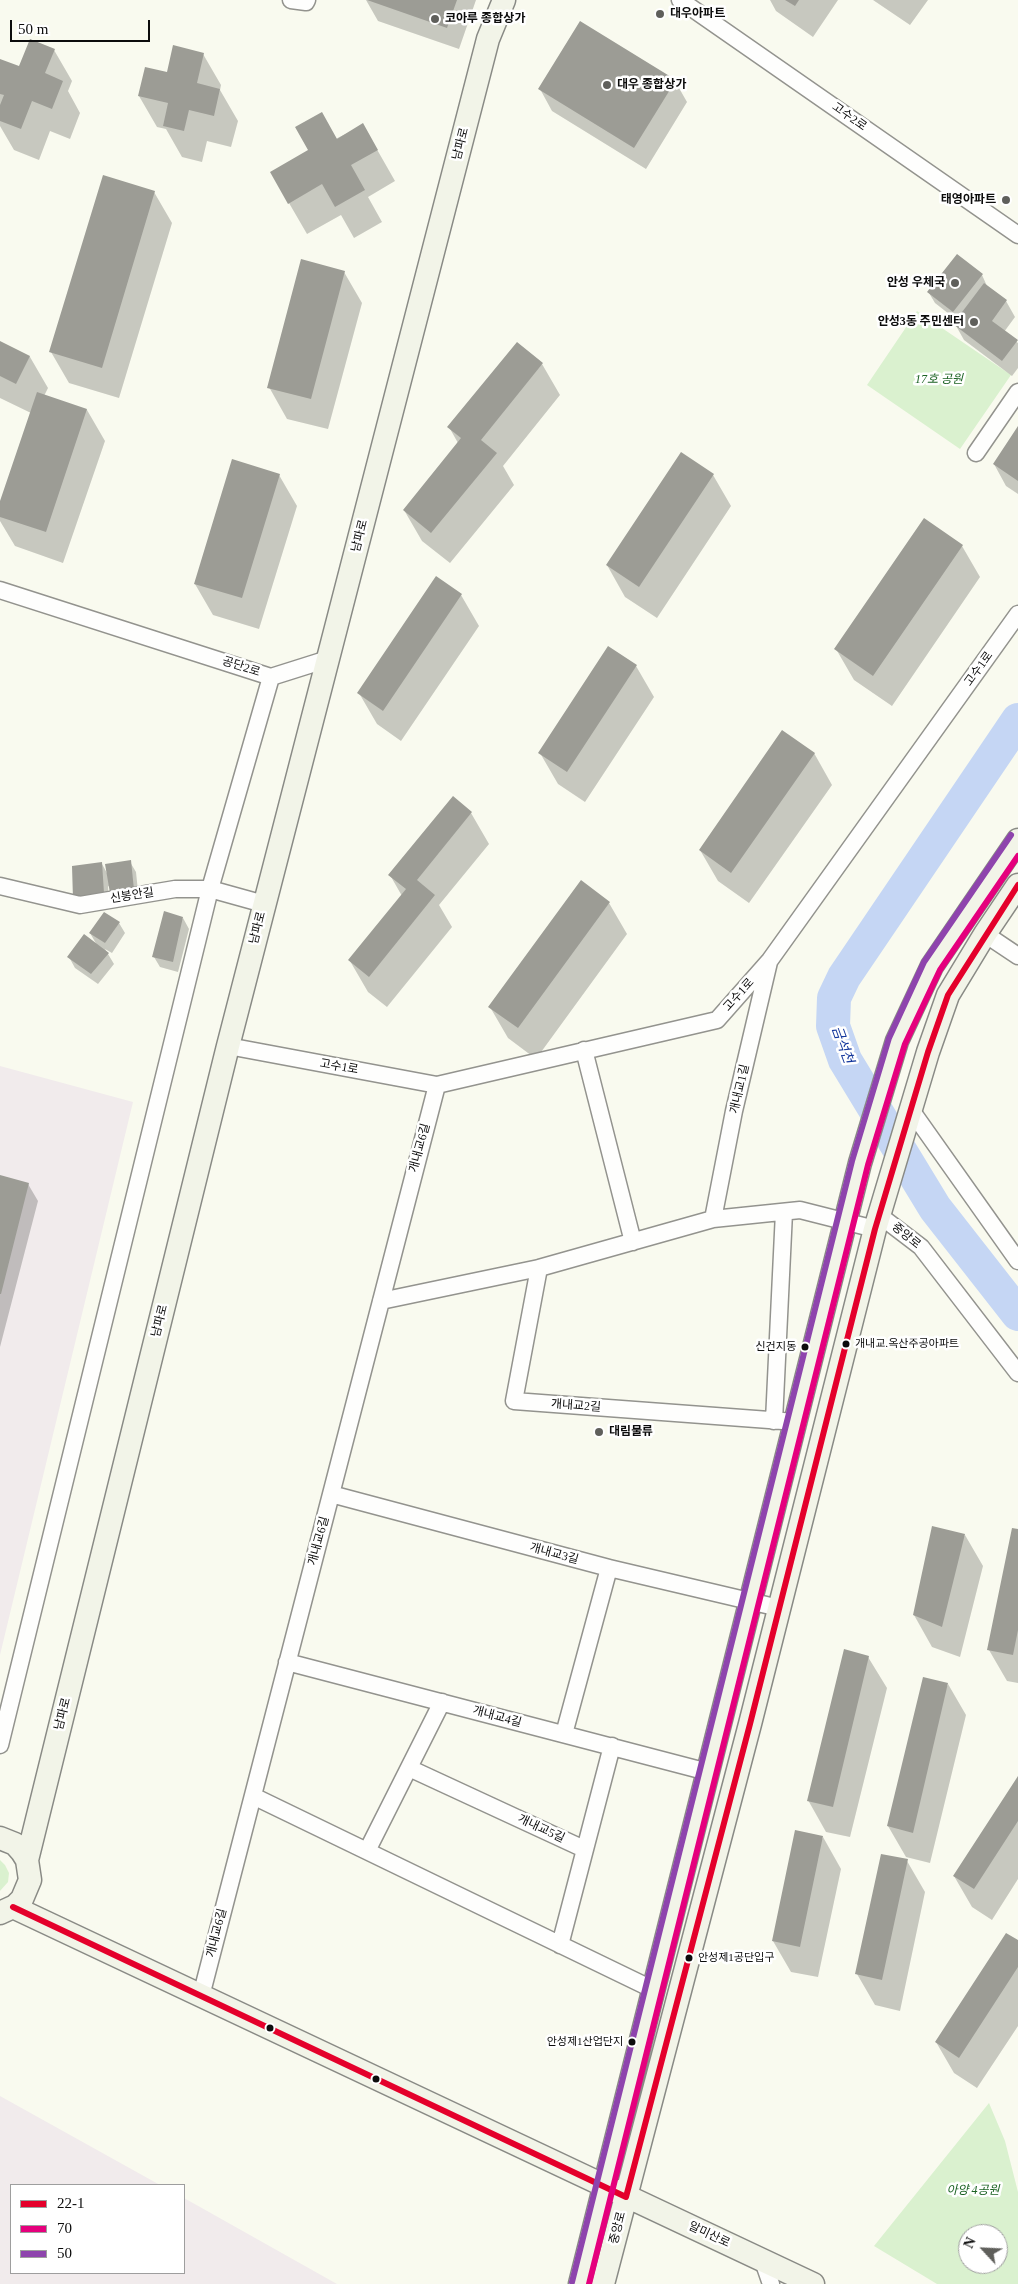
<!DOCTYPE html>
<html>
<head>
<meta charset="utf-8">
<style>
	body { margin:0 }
	#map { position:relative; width:1018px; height:2284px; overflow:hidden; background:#f9faef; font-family:"Times New Roman",serif }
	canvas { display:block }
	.legend { position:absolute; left:10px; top:2184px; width:175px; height:90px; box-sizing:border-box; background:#fff; border:1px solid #9e9e9e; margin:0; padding:6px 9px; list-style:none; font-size:15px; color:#0c0c0c }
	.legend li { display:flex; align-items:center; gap:10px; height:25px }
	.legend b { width:25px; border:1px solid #9e9e9e }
	.north { position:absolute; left:958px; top:2224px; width:50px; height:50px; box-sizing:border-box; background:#fff; border:1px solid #9e9e9e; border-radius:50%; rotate:295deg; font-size:14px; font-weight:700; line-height:20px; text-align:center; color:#0c0c0c }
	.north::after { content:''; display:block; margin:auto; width:18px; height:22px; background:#5f5f5b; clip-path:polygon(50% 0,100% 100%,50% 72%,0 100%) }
	.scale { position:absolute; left:10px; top:20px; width:140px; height:22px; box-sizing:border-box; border:2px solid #0c0c0c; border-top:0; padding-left:6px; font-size:15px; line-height:18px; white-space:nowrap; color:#0c0c0c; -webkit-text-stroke:4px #fff; paint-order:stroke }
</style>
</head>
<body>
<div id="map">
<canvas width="1018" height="2284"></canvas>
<ul class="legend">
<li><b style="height:6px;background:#e4002b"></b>22-1</li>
<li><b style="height:6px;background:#e5007d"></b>70</li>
<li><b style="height:6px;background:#8e44ad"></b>50</li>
</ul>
<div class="north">N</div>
<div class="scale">50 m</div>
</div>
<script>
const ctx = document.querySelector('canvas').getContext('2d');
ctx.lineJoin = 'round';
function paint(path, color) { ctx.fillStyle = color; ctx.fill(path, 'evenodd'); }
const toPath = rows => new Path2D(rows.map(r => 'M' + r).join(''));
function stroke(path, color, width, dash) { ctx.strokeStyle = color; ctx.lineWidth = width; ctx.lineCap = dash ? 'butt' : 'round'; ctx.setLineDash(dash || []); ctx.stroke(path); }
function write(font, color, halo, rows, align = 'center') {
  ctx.font = font + ' "Times New Roman","Noto Sans KR",serif'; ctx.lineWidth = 5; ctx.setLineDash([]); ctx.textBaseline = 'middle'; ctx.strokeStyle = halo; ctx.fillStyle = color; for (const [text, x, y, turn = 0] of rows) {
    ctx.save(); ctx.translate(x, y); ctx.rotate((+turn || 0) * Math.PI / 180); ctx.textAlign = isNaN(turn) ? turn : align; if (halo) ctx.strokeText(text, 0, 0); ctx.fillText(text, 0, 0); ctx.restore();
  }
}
const industrial = toPath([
	[0,1066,133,1102,0,1655],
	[0,2096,160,2185,11,2185,11,2273,184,2273,184,2198,337,2284,0,2284]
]);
const green = toPath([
	[917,311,1011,375,960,449,867,385],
	[0,1860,5,1865,9,1873,8,1882,0,1891],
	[989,2103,1005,2141,1018,2192,1018,2284,937,2284,874,2246],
	[968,2234,998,2234,998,2264,968,2264]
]);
const shadow = toPath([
	[366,0,476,0,459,49,378,21],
	[770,0,838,0,813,37,776,11],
	[873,0,928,0,910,25],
	[54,50,72,81,68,91,80,113,70,139,50,131,39,160,14,150,0,126,0,60,20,68],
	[203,54,221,85,220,90,238,121,231,147,207,141,202,162,182,157,166,129,157,127,139,96],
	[675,81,687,102,646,169,552,111,540,89],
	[363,125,395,181,368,197,382,222,354,238,341,215,307,234,271,172],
	[154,192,172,223,119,398,69,383,51,352],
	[344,272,362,303,328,429,287,419,269,387],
	[982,275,987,286,1006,301,1015,317,1004,332,1018,343,1018,368,1012,376,964,340,955,324,958,321,935,303,929,293],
	[0,342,30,357,48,388,44,396,87,410,105,441,63,563,15,546,0,521,0,505,31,413,0,398],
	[542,364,560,395,503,466,514,485,450,563,422,541,404,510,458,443,449,427],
	[1018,428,1018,494,1006,486,994,464],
	[279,475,297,506,259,629,213,615,195,584],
	[713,475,731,506,657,618,625,597,607,565],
	[962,546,980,577,892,706,854,680,836,649],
	[461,595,479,626,401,741,377,724,359,693],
	[636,666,654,697,585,802,558,784,540,753],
	[814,753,832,785,749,903,718,881,700,850],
	[471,813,489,844,439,905,452,927,387,1007,368,992,350,961,402,896,390,875],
	[130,862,136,872,139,901,108,886,109,904,81,909,102,864,108,875],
	[609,903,627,934,536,1059,508,1038,490,1007],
	[183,918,189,929,178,972,160,967,154,957],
	[119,923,125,933,112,953,105,949,114,964,98,984,75,968,69,957,98,947,90,933],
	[0,1176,28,1184,38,1201,0,1347],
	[1018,1530,1018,1683,1007,1681,989,1650],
	[965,1535,983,1566,960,1657,932,1647,914,1615],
	[868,1657,887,1688,850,1837,826,1832,808,1800],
	[948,1684,966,1715,930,1863,906,1857,888,1826],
	[1018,1778,1018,1879,992,1920,972,1907,954,1876],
	[823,1837,841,1869,818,1977,791,1972,773,1941],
	[907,1861,925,1892,900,2011,875,2005,857,1974],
	[1018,1942,1018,2026,977,2088,954,2073,936,2042]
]);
const river = toPath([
	[1018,720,844,977,834,998,833,1026,845,1060,935,1208,1018,1314]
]);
const building = toPath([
	[367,0,457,0,447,28],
	[785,0,799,0,795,6],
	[580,21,676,80,634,148,538,89],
	[30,39,55,49,45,73,63,81,52,109,32,101,21,129,0,121,0,105,4,95,0,94,0,59,19,66],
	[173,45,204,53,197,83,220,89,214,116,189,110,184,131,163,126,168,103,138,96,145,67,167,72],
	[322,112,337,139,363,123,378,150,351,165,365,190,335,207,322,184,288,204,270,172,308,150,295,127],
	[103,175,155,191,102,368,49,352],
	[957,254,983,274,953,312,927,292],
	[301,259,345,271,311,399,267,388],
	[984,283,1007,300,992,321,1018,340,1002,361,953,324],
	[0,341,30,356,16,384,0,376],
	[517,342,543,363,481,440,497,453,431,533,403,510,461,438,447,427],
	[37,392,87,409,46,532,0,517,0,501],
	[1018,426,1018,481,993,464],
	[681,452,714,474,639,587,606,565],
	[232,459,280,474,242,598,194,584],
	[924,518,963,545,873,676,834,649],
	[436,576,462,594,383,711,357,693],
	[608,646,637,665,567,772,538,753],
	[782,730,815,753,731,873,699,850],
	[453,796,472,812,417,880,435,895,369,977,348,960,406,889,388,875],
	[131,860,134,890,110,893,105,864],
	[102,862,104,893,73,899,72,866],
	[581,880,610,902,518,1028,488,1007],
	[164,911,183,917,173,962,152,957],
	[104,912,120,922,105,943,89,933],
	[84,934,109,953,91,974,67,957],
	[0,1175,29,1183,1,1294,0,1294],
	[932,1526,965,1534,942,1627,913,1615],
	[1012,1528,1018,1529,1018,1630,1013,1655,987,1650],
	[844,1649,869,1656,833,1807,807,1801],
	[923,1677,948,1683,913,1833,887,1826],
	[1018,1776,1018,1821,974,1889,953,1876],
	[795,1830,823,1836,800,1947,772,1941],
	[881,1854,908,1859,882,1980,855,1974],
	[1006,1933,1018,1940,1018,1967,959,2058,935,2042]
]);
const street = toPath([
	[291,0,306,2,307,0],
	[680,0,1018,235],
	[976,453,1018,392],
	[0,590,271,677],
	[271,677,328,659],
	[0,886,80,905,175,889,210,889,264,904],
	[985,934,1018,956],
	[228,1046,437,1085,717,1020,770,960,1018,614],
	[584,1050,633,1242],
	[911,1110,1018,1261],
	[879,1215,921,1247,1018,1373],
	[713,1219,734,1111,769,962],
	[539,1268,514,1401,796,1422],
	[381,1301,539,1268,713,1219,800,1210,875,1229],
	[774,1421,784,1212],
	[331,1494,609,1568,779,1608],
	[287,1662,708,1772],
	[564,1734,609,1568],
	[0,1745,210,889,271,677],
	[409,1768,584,1849],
	[253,1796,654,1990],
	[367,1851,442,1702],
	[560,1945,612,1746],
	[201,1996,437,1085],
	[763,2261,771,2284]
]);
const secondary = toPath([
	[0,1838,15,1844,22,1852,27,1860,30,1880,22,1899,15,1906,0,1913],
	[27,1860,228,1046,488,39,504,0],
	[13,1907,813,2284],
	[580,2284,860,1163,897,1041,932,966,1018,840],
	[603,2284,750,1724,875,1229,928,1052,948,995,985,934,1018,885]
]);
const bus1 = toPath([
	[13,1907,626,2197,750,1724,875,1229,928,1052,948,995,1018,885]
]);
const bus2 = toPath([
	[589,2284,868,1165,905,1044,940,970,1018,856]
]);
const bus3 = toPath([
	[572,2282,852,1161,889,1038,924,962,1011,835]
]);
const markers = [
	[660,14,5,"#5f5f5b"],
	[435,19,5,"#5f5f5b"],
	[607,85,5,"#5f5f5b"],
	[1006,200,5,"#5f5f5b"],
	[955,283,5,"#5f5f5b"],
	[974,322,5,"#5f5f5b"],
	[846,1344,4.5,"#0c0c0c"],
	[805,1347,4.5,"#0c0c0c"],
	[599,1432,5,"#5f5f5b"],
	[689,1958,4.5,"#0c0c0c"],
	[270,2028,4.5,"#0c0c0c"],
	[632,2042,4.5,"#0c0c0c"],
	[376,2079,4.5,"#0c0c0c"]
];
const busNames = [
	["개내교.옥산주공아파트",855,1344],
	["신건지동",796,1347,"right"],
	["안성제1공단입구",698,1958],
	["안성제1산업단지",623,2042,"right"]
];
const poiNames = [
	["대우아파트",670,14],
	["코아루 종합상가",445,19],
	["대우 종합상가",617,85],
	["태영아파트",996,200,"right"],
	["안성 우체국",945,283,"right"],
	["안성3동 주민센터",964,322,"right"],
	["대림물류",609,1432]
];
const streetNames = [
	["고수2로",849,117,35],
	["남파로",461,144,-76],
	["남파로",360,536,-76],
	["공단2로",241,667,18],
	["고수1로",979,669,-54],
	["신봉안길",132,896,-9],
	["남파로",258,928,-76],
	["고수1로",739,995,-48],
	["고수1로",339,1067,10],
	["개내교1길",740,1089,-77],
	["개내교6길",420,1148,-75],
	["중앙로",906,1236,39],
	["남파로",160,1321,-76],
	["개내교2길",576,1406,4],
	["개내교6길",319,1541,-75],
	["개내교3길",554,1554,15],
	["남파로",63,1714,-76],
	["개내교4길",497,1717,15],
	["개내교5길",541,1829,25],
	["개내교6길",217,1933,-76],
	["중앙로",618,2228,-76],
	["알미산로",709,2235,25]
];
const parkNames = [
	["17호 공원",939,380],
	["아양 4공원",973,2191]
];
const waterNames = [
	["금석천",842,1045,70]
];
paint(industrial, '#f1ebec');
paint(green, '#daf1cf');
paint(shadow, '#0003');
stroke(river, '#c5d6f4', 34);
paint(building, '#9c9c95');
stroke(street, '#93938e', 19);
stroke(secondary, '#898a85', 25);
stroke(street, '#fefefd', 16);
stroke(secondary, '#f2f4e8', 22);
stroke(bus1, '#e4002b', 6);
stroke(bus2, '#e5007d', 6);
stroke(bus3, '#8e44ad', 6);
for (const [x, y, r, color] of markers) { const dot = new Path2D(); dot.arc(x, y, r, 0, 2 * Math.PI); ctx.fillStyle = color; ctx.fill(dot); stroke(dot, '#fff', 2); }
write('11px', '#0c0c0c', '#fff', busNames, 'left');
write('bold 12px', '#0c0c0c', '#fff', poiNames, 'left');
write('12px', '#0c0c0c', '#fff', streetNames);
write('italic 12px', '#1c6324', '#fff', parkNames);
write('italic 14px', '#15389d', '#fff', waterNames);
</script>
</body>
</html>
